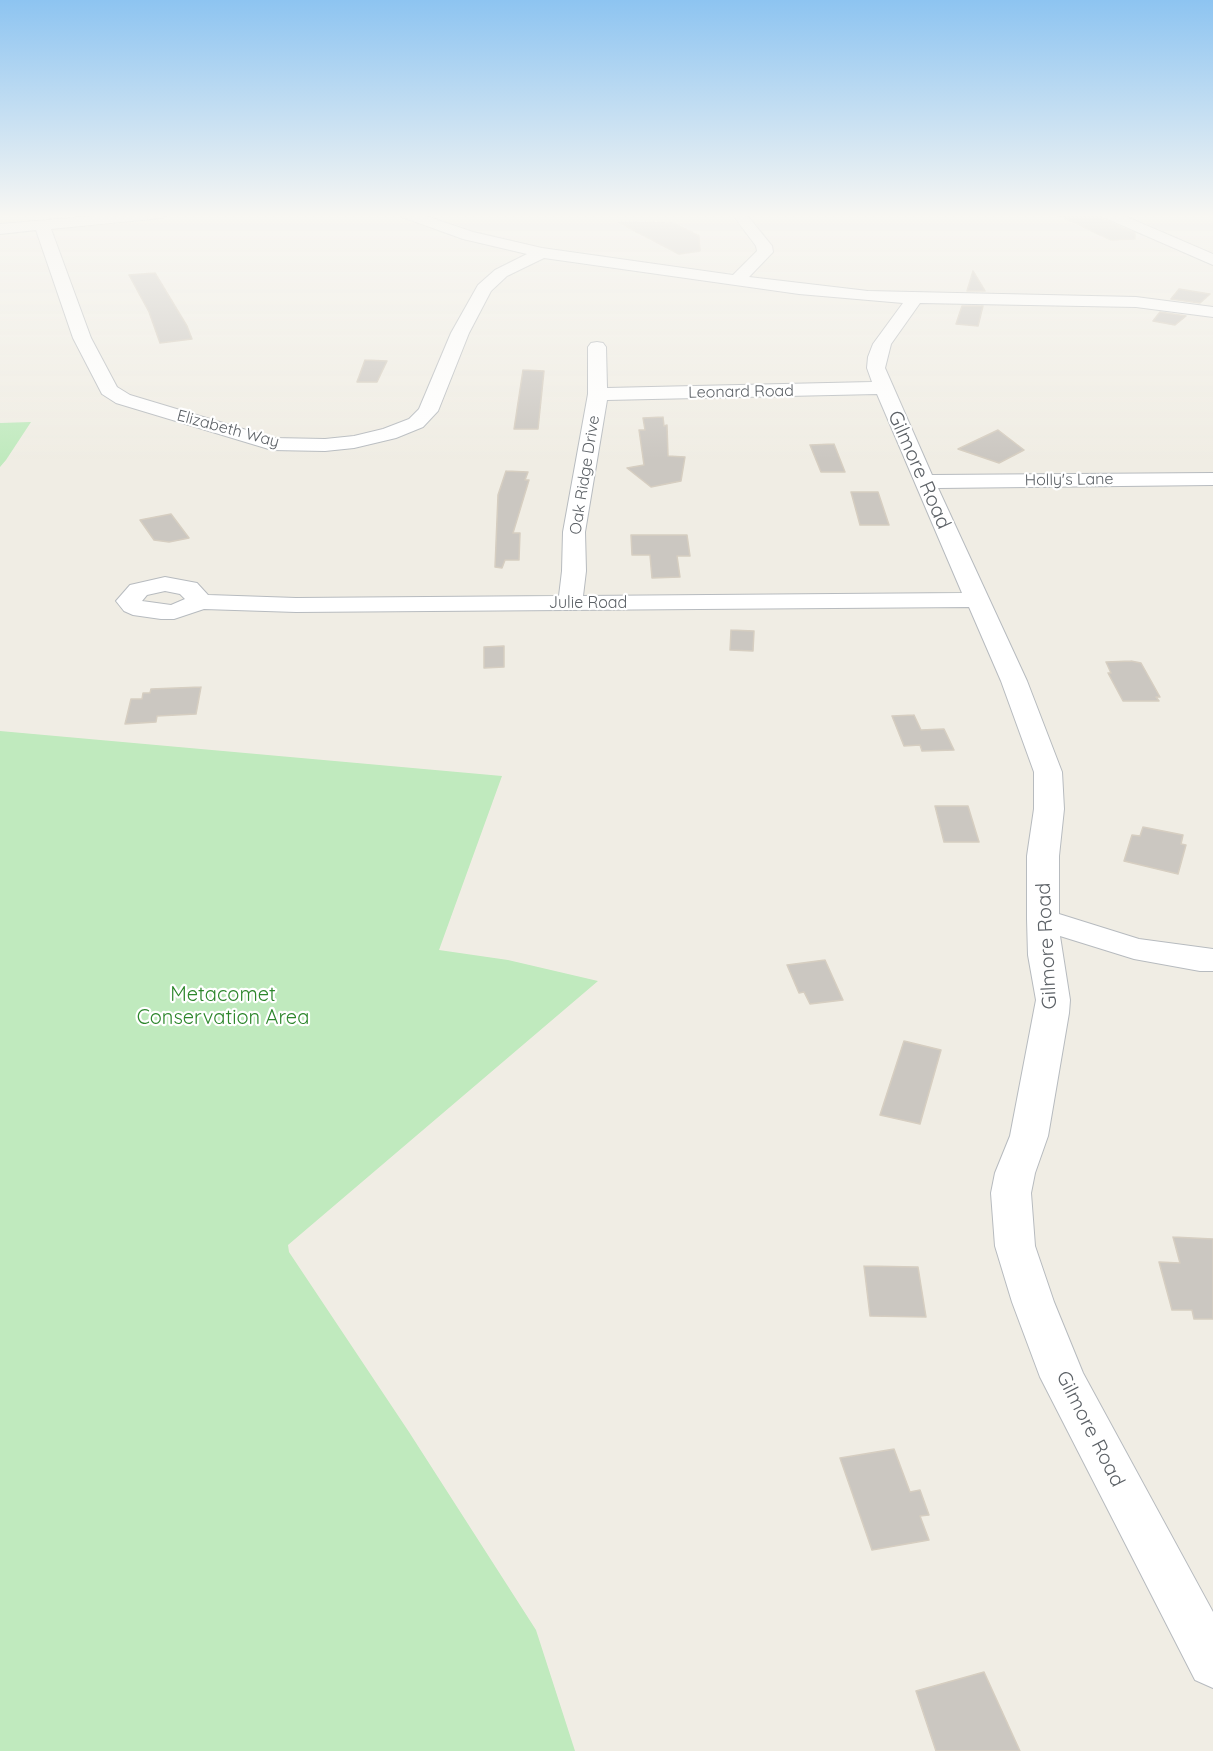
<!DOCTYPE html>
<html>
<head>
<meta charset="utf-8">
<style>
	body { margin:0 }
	canvas { display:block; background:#f0ede4 }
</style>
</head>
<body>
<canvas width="1213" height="1751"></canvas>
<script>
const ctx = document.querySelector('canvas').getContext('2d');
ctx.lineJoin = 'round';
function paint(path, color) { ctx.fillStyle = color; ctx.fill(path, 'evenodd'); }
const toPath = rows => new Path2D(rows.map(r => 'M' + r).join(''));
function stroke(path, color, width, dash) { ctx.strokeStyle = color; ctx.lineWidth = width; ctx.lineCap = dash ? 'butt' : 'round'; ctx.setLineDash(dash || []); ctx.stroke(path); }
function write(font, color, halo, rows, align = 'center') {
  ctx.font = font + ' Quicksand,sans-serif'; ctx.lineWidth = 4.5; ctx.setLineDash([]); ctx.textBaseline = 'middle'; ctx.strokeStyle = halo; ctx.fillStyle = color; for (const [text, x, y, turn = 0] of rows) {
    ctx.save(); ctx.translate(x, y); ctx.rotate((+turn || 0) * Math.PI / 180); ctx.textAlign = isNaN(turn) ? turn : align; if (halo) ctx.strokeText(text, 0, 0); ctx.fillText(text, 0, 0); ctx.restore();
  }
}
const green = toPath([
	[31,422,6,460,0,467,0,423],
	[0,731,502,776,439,950,508,960,598,981,288,1245,289,1252,409,1432,536,1630,575,1751,0,1751]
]);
const building = toPath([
	[1056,214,1099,214,1102,219,1135,233,1135,239,1111,240,1056,214],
	[618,222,674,223,699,236,700,251,679,254,618,222],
	[973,271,985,291,967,291,973,271],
	[155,273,187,326,192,339,160,343,149,312,129,275,155,273],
	[1179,289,1210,294,1200,303,1171,299,1179,289],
	[962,306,983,306,978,326,956,324,962,306],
	[1160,312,1186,316,1175,325,1153,321,1160,312],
	[365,360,387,361,377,382,357,382,365,360],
	[523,370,544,371,538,429,514,429,523,370],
	[663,417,664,426,667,425,668,456,685,457,681,481,651,487,627,468,644,465,639,430,645,430,643,418,663,417],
	[998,430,1024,450,999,463,958,449,998,430],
	[834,444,845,472,821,472,810,445,834,444],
	[506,471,528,472,525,480,529,480,513,533,520,533,519,560,505,560,502,568,495,567,498,495,506,471],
	[851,492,878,492,889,525,860,525,851,492],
	[171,514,189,538,169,542,154,540,140,520,171,514],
	[631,535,687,535,690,556,677,556,680,577,652,578,650,555,632,555,631,535],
	[731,630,754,631,753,651,730,650,731,630],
	[504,646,504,667,484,668,484,647,504,646],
	[1131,661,1141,663,1160,697,1156,697,1159,701,1123,701,1108,673,1111,673,1106,662,1131,661],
	[201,687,196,714,157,716,156,722,125,724,131,699,142,699,143,693,150,693,151,689,201,687],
	[914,715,921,730,944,729,954,750,922,751,920,745,904,746,892,716,914,715],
	[935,806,968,806,979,842,944,842,935,806],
	[1143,827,1183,835,1181,844,1186,845,1178,874,1124,861,1132,835,1140,836,1143,827],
	[825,960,843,1000,810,1004,804,992,799,993,787,965,825,960],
	[904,1041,941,1050,920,1124,880,1115,904,1041],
	[1173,1237,1213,1239,1213,1319,1194,1319,1192,1310,1172,1310,1159,1262,1180,1263,1173,1237],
	[864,1266,918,1267,926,1317,870,1316,864,1266],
	[894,1449,910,1492,920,1490,929,1515,920,1516,929,1540,872,1550,840,1458,894,1449],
	[984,1672,1020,1751,936,1751,916,1691,984,1672]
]);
const minor = toPath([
	[118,214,169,214,162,218,51,229,91,338,117,387,130,395,273,438,325,439,354,436,383,429,409,419,419,409,451,333,478,285,495,270,527,254,463,239,402,217,400,214,420,214,473,232,542,248,733,275,757,251,756,246,732,214,746,214,772,246,773,252,749,277,868,291,1136,297,1213,307,1213,317,1136,307,920,303,891,344,885,368,932,475,1213,473,1213,485,938,488,1027,681,1062,772,1064,809,1059,856,1059,914,1139,939,1213,949,1213,971,1200,971,1134,959,1060,936,1070,1000,1069,1013,1048,1136,1035,1173,1031,1193,1035,1246,1054,1302,1083,1373,1213,1612,1213,1688,1195,1680,1040,1377,1012,1302,995,1246,991,1193,995,1173,1010,1136,1036,1000,1028,955,1027,919,1027,856,1034,809,1034,772,1001,681,969,607,296,612,204,609,174,619,161,619,133,615,124,611,116,601,130,585,165,577,197,583,208,595,296,598,559,596,562,571,563,532,588,394,588,347,591,343,597,342,603,343,606,347,607,388,872,382,867,368,868,357,873,344,903,303,799,294,544,258,507,276,491,291,469,333,438,411,423,427,396,438,354,448,325,451,272,450,116,403,102,394,73,338,36,230,0,234,0,224,118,214],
	[877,394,962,593,583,596,586,571,585,532,607,400,877,394],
	[165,591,180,594,185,599,171,605,142,601,147,595,165,591],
	[1101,214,1120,214,1213,254,1213,265,1103,217,1101,214]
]);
const farStreetnames = [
	["Leonard Road",741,392,-1],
	["Elizabeth Way",228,429,15],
	["Oak Ridge Drive",585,475,-81],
	["Holly's Lane",1069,480,-1],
	["Julie Road",588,603]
];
const streetNames = [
	["Gilmore Road",919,470,66],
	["Gilmore Road",1047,946,-93],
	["Gilmore Road",1090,1429,63]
];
const parkNames = [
	["Metacomet",223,995],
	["Conservation Area",223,1018]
];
paint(green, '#c0eabe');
paint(building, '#cbc7c1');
stroke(building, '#d6cec1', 1.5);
stroke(minor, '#b7bbbf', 2);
paint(minor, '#fff');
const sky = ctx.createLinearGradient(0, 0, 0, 459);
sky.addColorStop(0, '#8dc4f1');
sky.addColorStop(0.47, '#f8f7f3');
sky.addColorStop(1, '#f8f7f300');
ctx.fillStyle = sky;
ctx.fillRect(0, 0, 1213, 459);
write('16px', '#5c6166', '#fff', farStreetnames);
write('20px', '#5c6166', '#fff', streetNames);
write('20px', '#2c862b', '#fff', parkNames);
</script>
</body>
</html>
